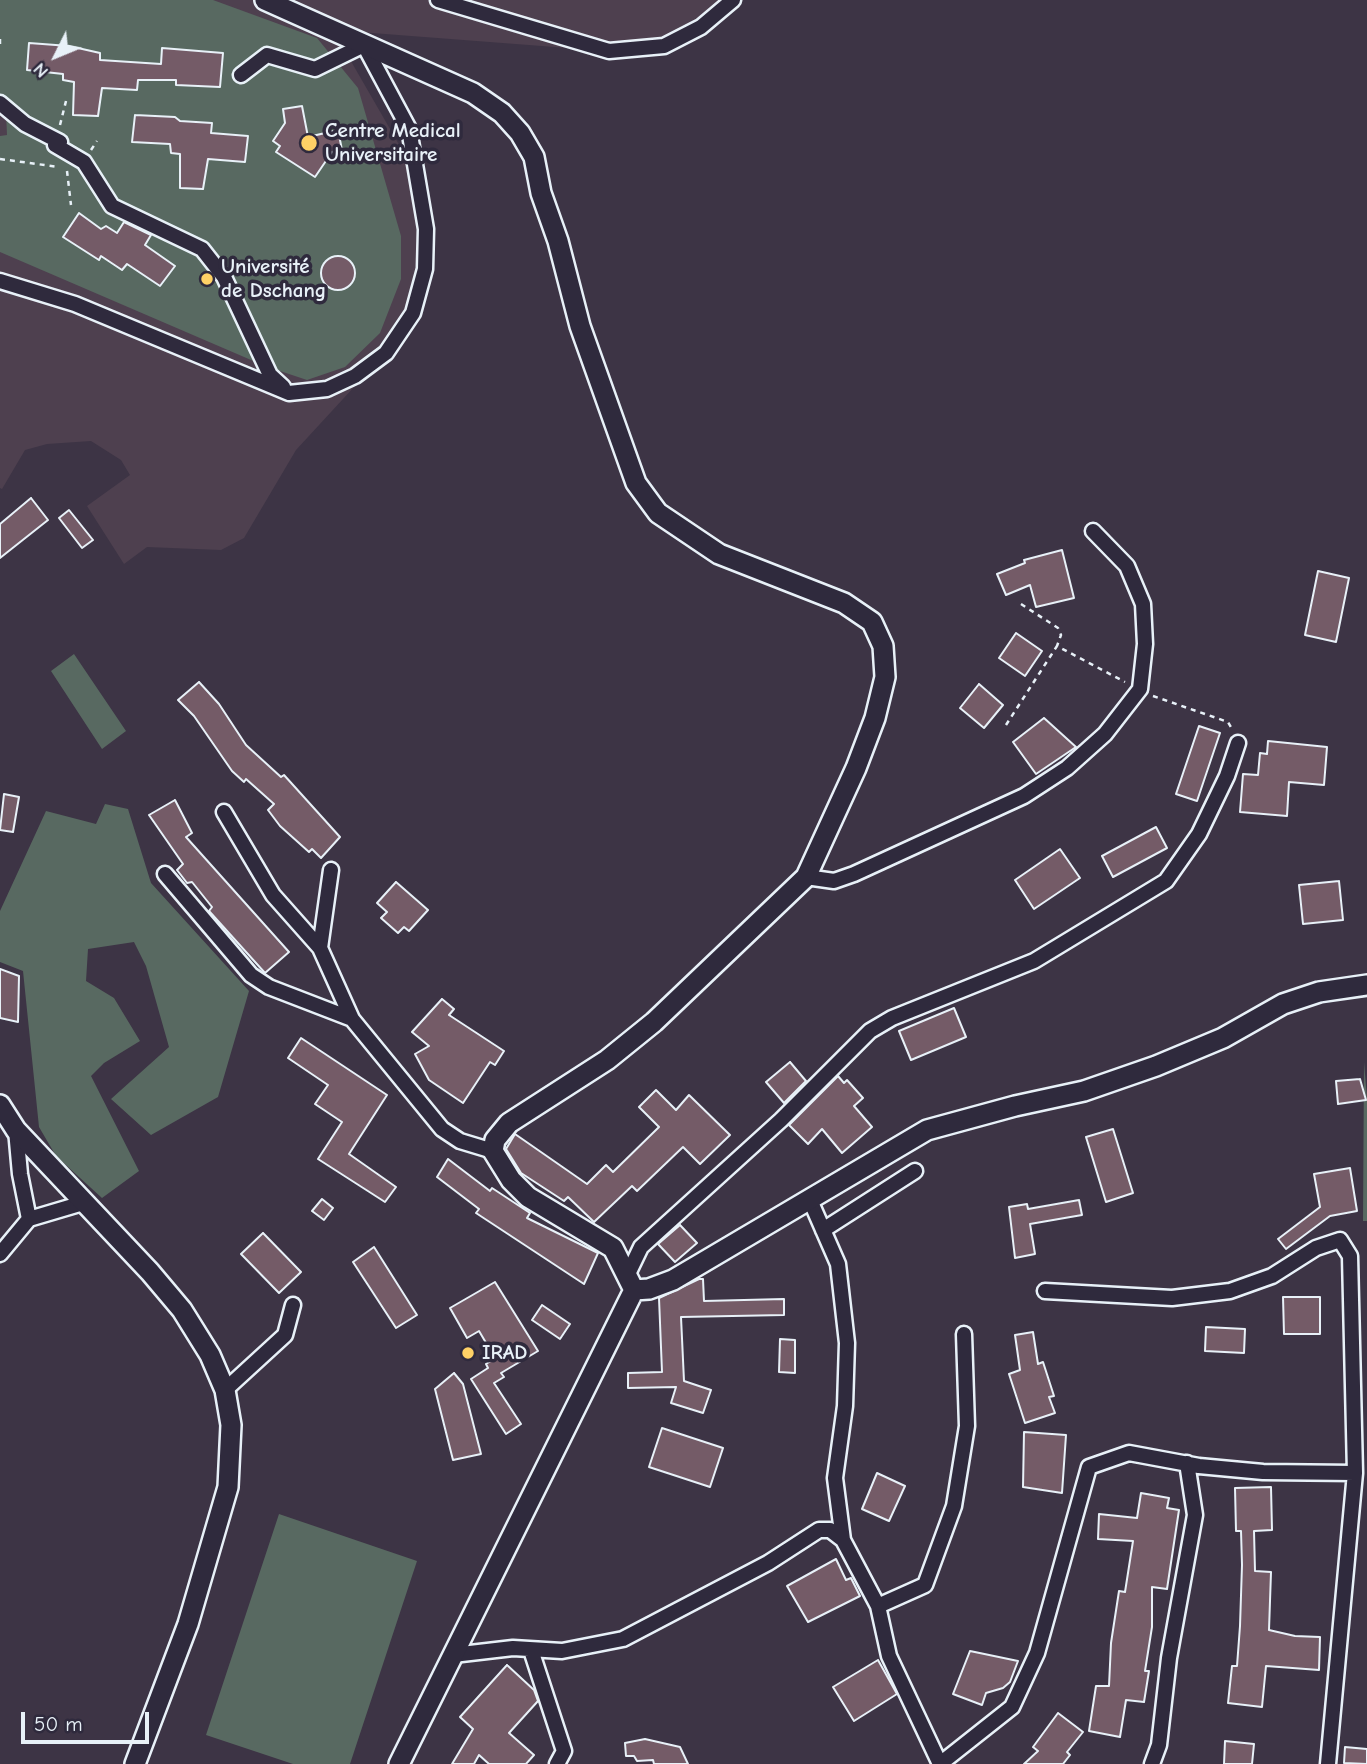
<!DOCTYPE html>
<html>
<head>
<meta charset="utf-8">
<style>
	body { margin:0 }
	#map { position:relative; width:1367px; height:1764px; overflow:hidden; background:#3d3445; font-family:"Comic Neue",sans-serif }
	canvas { display:block }
	.north { position:absolute; left:21px; top:21px; width:70px; height:70px; -webkit-text-stroke:5px #2f2a3d; paint-order:stroke; rotate:227deg; font-size:19px; font-weight:700; line-height:28px; text-align:center; color:#e8f1f8 }
	.north::after { content:''; display:block; margin:auto; width:24px; height:32px; background:#e8f1f8; clip-path:polygon(50% 0,100% 100%,50% 72%,0 100%) }
	.scale { position:absolute; left:21px; top:1712px; width:128px; height:32px; box-sizing:border-box; border:4px solid #e8f1f8; border-top:0; padding-left:9px; font-size:21px; line-height:24px; white-space:nowrap; color:#e8f1f8; -webkit-text-stroke:5px #2f2a3d; paint-order:stroke }
</style>
</head>
<body>
<div id="map">
<canvas width="1367" height="1764"></canvas>
<div class="north">N</div>
<div class="scale">50 m</div>
</div>
<script>
const ctx = document.querySelector('canvas').getContext('2d');
ctx.lineJoin = 'round';
function paint(path, color) { ctx.fillStyle = color; ctx.fill(path, 'evenodd'); }
const toPath = rows => new Path2D(rows.map(r => 'M' + r).join(''));
function stroke(path, color, width, dash) { ctx.strokeStyle = color; ctx.lineWidth = width; ctx.lineCap = dash ? 'butt' : 'round'; ctx.setLineDash(dash || []); ctx.stroke(path); }
function write(font, color, halo, rows, align = 'center') {
  ctx.font = font + ' "Comic Neue",sans-serif'; ctx.lineWidth = 7; ctx.setLineDash([]); ctx.textBaseline = 'middle'; ctx.strokeStyle = halo; ctx.fillStyle = color; for (const [text, x, y, turn = 0] of rows) {
    ctx.save(); ctx.translate(x, y); ctx.rotate((+turn || 0) * Math.PI / 180); ctx.textAlign = isNaN(turn) ? turn : align; if (halo) ctx.strokeText(text, 0, 0); ctx.fillText(text, 0, 0); ctx.restore();
  }
}
const built = toPath([
	[0,0,725,0,660,43,607,51,333,30,405,155,421,243,408,315,366,374,296,450,244,538,221,550,147,547,124,564,87,506,130,475,121,460,91,441,47,444,25,450,2,489,0,488]
]);
const green = toPath([
	[0,0,213,0,317,38,358,88,401,236,401,279,380,333,345,367,307,380,265,366,0,252,0,136,7,135,6,112,0,106],
	[74,654,126,731,102,749,51,671],
	[105,804,128,809,151,883,249,991,218,1097,151,1135,111,1099,169,1047,146,966,134,942,88,949,86,981,114,998,140,1041,104,1063,91,1076,139,1171,102,1198,56,1156,39,1127,23,971,0,962,0,911,46,811,96,824],
	[1364,1062,1367,1099,1367,1221,1363,1221],
	[279,1514,417,1561,350,1764,293,1764,206,1735]
]);
const building = toPath([
	[29,43,69,46,100,53,100,60,161,64,162,48,223,53,220,87,176,85,176,80,138,80,137,90,102,88,98,116,73,115,74,82,63,80,63,74,27,70,29,43],
	[302,106,308,137,338,130,342,150,332,152,315,177,276,152,280,146,273,141,285,123,283,109,302,106],
	[135,115,175,117,180,121,212,123,211,133,248,136,245,162,208,159,203,189,180,188,180,154,171,153,170,144,132,142,135,115],
	[79,213,101,229,106,226,117,233,124,222,151,235,145,245,175,266,160,286,127,264,122,270,101,256,99,260,63,237,79,213],
	'321 273a17 17 0 1 1 34 0a17 17 0 1 1-34 0Z',
	[31,498,48,520,0,558,0,524,31,498],
	[69,510,93,540,82,548,59,518,69,510],
	[1062,550,1074,598,1036,607,1030,585,1006,595,997,574,1025,563,1024,560,1062,550],
	[1318,571,1349,578,1336,642,1305,635,1318,571],
	[1016,633,1042,651,1025,676,999,658,1016,633],
	[199,682,219,704,246,745,281,777,284,775,340,837,321,858,312,849,309,852,280,826,268,810,274,804,246,779,244,782,232,771,194,716,178,700,199,682],
	[979,684,1003,705,984,728,960,708,979,684],
	[1044,718,1076,747,1036,774,1013,742,1044,718],
	[1199,726,1220,733,1197,801,1176,794,1199,726],
	[1268,741,1327,747,1324,785,1289,782,1287,816,1240,812,1243,774,1258,775,1260,753,1267,754,1268,741],
	[4,794,19,797,13,832,0,830,4,794],
	[175,800,192,833,186,837,289,952,265,973,209,911,212,907,192,882,187,883,177,870,183,864,149,815,175,800],
	[1156,827,1167,848,1113,877,1102,856,1156,827],
	[1060,849,1080,878,1034,909,1015,880,1060,849],
	[1339,881,1343,920,1303,924,1299,885,1339,881],
	[396,882,428,910,409,931,404,927,398,933,381,918,387,912,377,903,396,882],
	[0,969,19,976,18,1022,0,1018,0,969],
	[442,999,454,1009,449,1015,504,1051,495,1065,490,1062,463,1103,429,1080,415,1054,429,1046,412,1032,442,999],
	[954,1008,966,1037,911,1060,899,1031,954,1008],
	[301,1038,387,1095,349,1154,396,1187,385,1202,318,1159,342,1122,315,1104,328,1085,288,1058,301,1038],
	[790,1062,806,1081,784,1103,766,1082,790,1062],
	[838,1076,844,1083,847,1080,863,1098,854,1106,872,1127,842,1153,822,1129,808,1144,789,1125,838,1076],
	[1360,1079,1366,1100,1338,1104,1336,1081,1360,1079],
	[656,1090,676,1110,689,1095,730,1135,700,1164,683,1147,637,1191,632,1186,594,1222,568,1197,564,1201,521,1173,506,1149,515,1134,587,1184,606,1165,613,1172,659,1127,639,1107,656,1090],
	[1113,1129,1133,1193,1106,1202,1086,1137,1113,1129],
	[448,1159,490,1191,492,1188,530,1213,527,1218,598,1253,584,1284,476,1213,479,1209,437,1177,448,1159],
	[1350,1168,1357,1211,1330,1216,1286,1249,1278,1239,1320,1207,1314,1174,1350,1168],
	[322,1199,333,1208,324,1220,312,1211,322,1199],
	[1079,1200,1082,1215,1030,1224,1035,1254,1015,1258,1009,1207,1027,1204,1028,1209,1079,1200],
	[680,1225,697,1243,675,1262,658,1244,680,1225],
	[263,1233,301,1272,279,1293,241,1254,263,1233],
	[374,1247,417,1315,396,1328,353,1262,374,1247],
	[699,1279,703,1279,704,1301,784,1299,784,1315,681,1317,684,1381,711,1390,703,1413,671,1403,676,1387,628,1388,628,1373,662,1372,659,1298,699,1279],
	[495,1282,538,1351,501,1373,504,1377,494,1383,521,1424,506,1434,471,1379,488,1368,486,1364,495,1358,479,1331,467,1338,450,1308,495,1282],
	[1283,1297,1320,1297,1320,1334,1284,1334,1283,1297],
	[542,1305,570,1324,560,1339,532,1320,542,1305],
	[1206,1327,1245,1329,1244,1353,1205,1351,1206,1327],
	[1033,1332,1038,1364,1043,1362,1054,1396,1049,1397,1055,1413,1025,1423,1009,1374,1020,1370,1015,1335,1033,1332],
	[780,1339,795,1340,795,1373,779,1372,780,1339],
	[454,1373,463,1384,481,1454,453,1460,435,1389,454,1373],
	[662,1428,723,1448,710,1487,649,1467,662,1428],
	[1024,1432,1066,1435,1062,1493,1023,1487,1024,1432],
	[877,1473,905,1486,889,1521,862,1509,877,1473],
	[1271,1487,1272,1530,1254,1531,1255,1571,1271,1572,1269,1630,1295,1636,1320,1637,1319,1670,1266,1666,1262,1707,1228,1703,1232,1666,1237,1666,1240,1626,1242,1565,1241,1531,1236,1531,1235,1488,1271,1487],
	[1141,1493,1169,1498,1167,1508,1179,1510,1167,1589,1152,1587,1152,1627,1145,1671,1149,1671,1144,1702,1126,1700,1120,1737,1089,1731,1096,1686,1109,1686,1111,1643,1119,1591,1125,1592,1133,1541,1098,1539,1099,1514,1137,1518,1141,1493],
	[836,1559,846,1580,851,1578,860,1596,808,1622,787,1586,836,1559],
	[970,1651,1018,1661,1010,1682,1003,1688,986,1693,982,1705,953,1694,970,1651],
	[878,1660,897,1694,854,1721,833,1687,878,1660],
	[507,1665,534,1690,538,1701,509,1733,534,1755,526,1764,489,1764,479,1755,474,1764,452,1764,473,1729,460,1717,507,1665],
	[1058,1713,1083,1732,1067,1752,1070,1755,1063,1764,1024,1764,1038,1751,1033,1747,1058,1713],
	[645,1739,680,1747,688,1764,654,1764,653,1760,637,1761,634,1756,626,1756,625,1743,645,1739],
	[1225,1741,1254,1744,1252,1764,1224,1764,1225,1741],
	[1345,1747,1367,1749,1367,1764,1344,1763,1345,1747]
]);
const path = toPath([
	[0,39,0,44],
	[60,125,66,101],
	[91,150,97,141],
	[0,159,59,167],
	[67,171,71,205],
	[1021,604,1058,628,1061,635,1057,646],
	[1153,696,1228,722,1232,729],
	[1006,725,1057,646,1125,682]
]);
const street = toPath([
	[438,0,609,51,664,46,701,27,733,0],
	[0,103,25,124,60,142,55,145,84,162,112,206,202,249,224,277,270,375,283,387],
	[0,281,75,304,289,393,327,389,355,376,386,353,413,313,425,269,426,229,409,129,364,45,315,69,267,55,241,75],
	[224,812,273,895,320,948,352,1019],
	[165,874,251,975,269,987,352,1019,442,1129,460,1141,493,1151],
	[806,877,834,881,854,874,1024,796,1067,768,1105,734,1140,689,1145,644,1143,604,1127,566,1093,531],
	[320,948,331,870],
	[16,1130,20,1174,29,1219],
	[810,1200,838,1264,847,1343,845,1406,835,1478,843,1540,878,1606,889,1656,940,1764,1012,1707,1037,1653,1089,1467,1129,1453,1199,1466,1263,1472,1355,1473],
	[823,1230,915,1171],
	[0,1254,29,1219,83,1203],
	[628,1274,641,1247,781,1120,870,1031,892,1018,1034,961,1166,881,1199,834,1227,776,1238,743],
	[1045,1291,1172,1298,1230,1291,1272,1276,1316,1248,1340,1240,1350,1256,1355,1473,1328,1764],
	[225,1390,285,1335,293,1305],
	[878,1606,925,1585,954,1506,967,1426,964,1334],
	[531,1650,564,1751,557,1764],
	[453,1655,513,1648,562,1651,623,1639,768,1563,819,1530,830,1530,843,1540],
	[1152,1764,1159,1745,1169,1658,1195,1515,1187,1463]
]);
const secondary = toPath([
	[265,0,473,93,502,113,520,133,534,157,541,193,558,241,580,326,636,483,658,513,719,554,844,603,872,622,883,646,885,677,875,718,856,768,806,877,654,1022,607,1060,509,1123,495,1140,493,1151,511,1180,528,1197,613,1248,634,1290,399,1764],
	[0,1105,16,1130,150,1272,182,1310,210,1355,225,1390,231,1425,228,1487,188,1624,135,1764],
	[634,1290,649,1289,673,1280,927,1130,1015,1106,1084,1091,1156,1066,1223,1038,1283,1004,1319,992,1367,985]
]);
const markers = [
	[309,143,9,"#ffd166"],
	[207,279,7,"#ffd166"],
	[468,1353,7,"#ffd166"]
];
const poiNames = [
	["Centre Medical",325,131],
	["Universitaire",325,155],
	["Université",221,267],
	["de Dschang",221,291],
	["IRAD",482,1353]
];
paint(built, '#4e404f');
paint(green, '#586961');
paint(building, '#745b67');
stroke(building, '#e8f1f8', 2);
stroke(street, '#e8f1f8', 19);
stroke(secondary, '#e8f1f8', 24);
stroke(path, '#e8f1f8', 2.5, [5, 5]);
stroke(street, '#2f2a3d', 14);
stroke(secondary, '#2f2a3d', 19);
for (const [x, y, r, color] of markers) { const dot = new Path2D(); dot.arc(x, y, r, 0, 2 * Math.PI); ctx.fillStyle = color; ctx.fill(dot); stroke(dot, '#2f2a3d', 2.5); }
write('bold 21px', '#e8f1f8', '#2f2a3d', poiNames, 'left');
</script>
</body>
</html>
